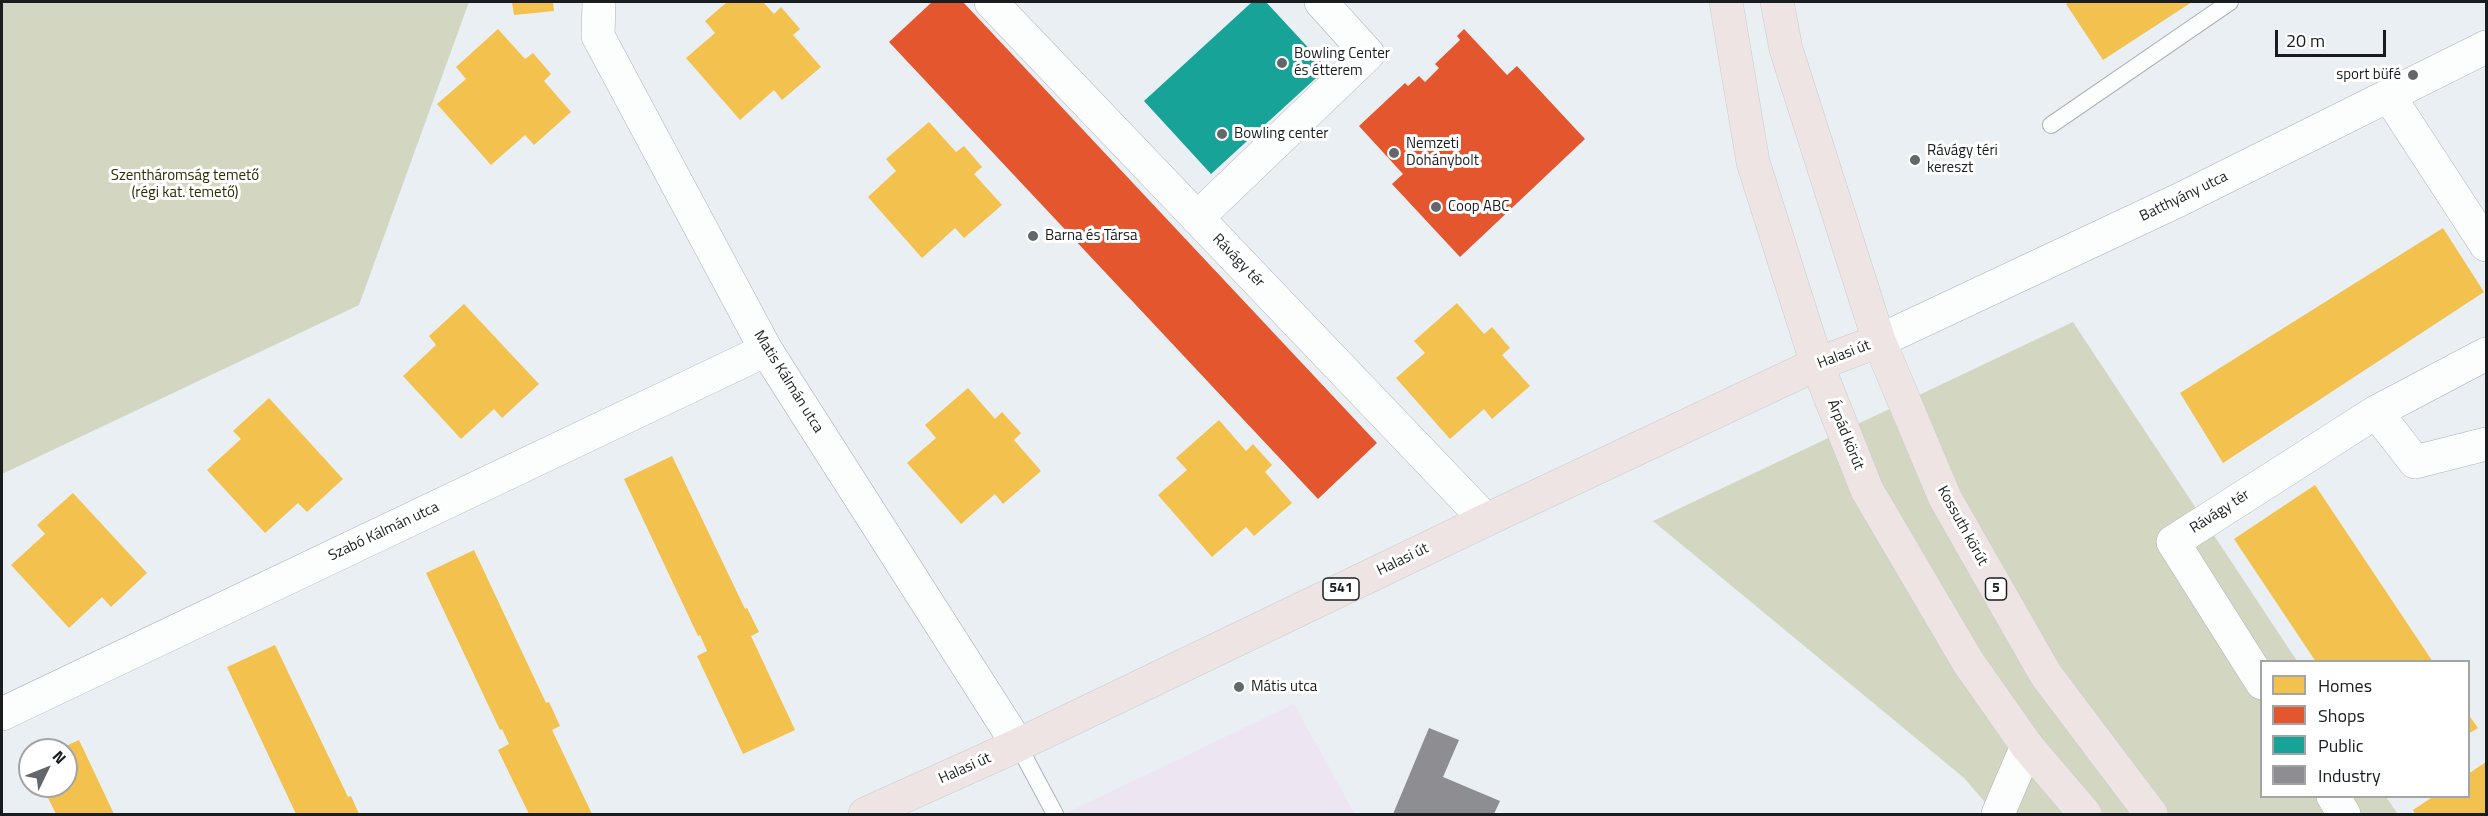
<!DOCTYPE html>
<html>
<head>
<meta charset="utf-8">
<style>
	body { margin:0 }
	#map { position:relative; width:2488px; height:816px; overflow:hidden; background:#eaeff4; font-family:"Titillium Web",sans-serif }
	canvas { display:block }
	.frame { position:absolute; inset:0; border:3px solid #1a1d1f; pointer-events:none }
	.legend { position:absolute; left:2260px; top:660px; width:210px; height:138px; box-sizing:border-box; background:#fff; border:2px solid #a3a5a5; margin:0; padding:8px 10px; list-style:none; font-size:18px; color:#1a1d1f }
	.legend li { display:flex; align-items:center; gap:12px; height:30px }
	.legend b { width:30px; border:2px solid #a3a5a5 }
	.north { position:absolute; left:18px; top:738px; width:60px; height:60px; box-sizing:border-box; background:#fff; border:2px solid #a3a5a5; border-radius:50%; rotate:47deg; font-size:16px; font-weight:700; line-height:24px; text-align:center; color:#1a1d1f }
	.north::after { content:''; display:block; margin:auto; width:21px; height:27px; background:#63666a; clip-path:polygon(50% 0,100% 100%,50% 72%,0 100%) }
	.scale { position:absolute; left:2275px; top:30px; width:111px; height:27px; box-sizing:border-box; border:3px solid #1a1d1f; border-top:0; padding-left:8px; font-size:18px; line-height:21px; white-space:nowrap; color:#1a1d1f; -webkit-text-stroke:4px #fff; paint-order:stroke }
</style>
</head>
<body>
<div id="map">
<canvas width="2488" height="816"></canvas>
<div class="frame"></div>
<ul class="legend">
<li><b style="height:16px;background:#f2c14e"></b>Homes</li>
<li><b style="height:16px;background:#e4572e"></b>Shops</li>
<li><b style="height:16px;background:#17a398"></b>Public</li>
<li><b style="height:16px;background:#8d8d92"></b>Industry</li>
</ul>
<div class="north">N</div>
<div class="scale">20 m</div>
</div>
<script>
const ctx = document.querySelector('canvas').getContext('2d');
ctx.lineJoin = 'round';
function paint(path, color) { ctx.fillStyle = color; ctx.fill(path, 'evenodd'); }
const toPath = rows => new Path2D(rows.map(r => 'M' + r).join(''));
function stroke(path, color, width, dash) { ctx.strokeStyle = color; ctx.lineWidth = width; ctx.lineCap = dash ? 'butt' : 'round'; ctx.setLineDash(dash || []); ctx.stroke(path); }
function write(font, color, halo, rows, align = 'center') {
  ctx.font = font + ' "Titillium Web",sans-serif'; ctx.lineWidth = 6; ctx.setLineDash([]); ctx.textBaseline = 'middle'; ctx.strokeStyle = halo; ctx.fillStyle = color; for (const [text, x, y, turn = 0] of rows) {
    ctx.save(); ctx.translate(x, y); ctx.rotate((+turn || 0) * Math.PI / 180); ctx.textAlign = isNaN(turn) ? turn : align; if (halo) ctx.strokeText(text, 0, 0); ctx.fillText(text, 0, 0); ctx.restore();
  }
}
const commercial = toPath([
	[1294,704,1355,814,1064,814]
]);
const green = toPath([
	[2,2,469,2,359,305,2,474],
	[2073,322,2297,661,2262,662,2262,796,2386,797,2398,814,1995,814,1964,778,1653,521]
]);
const homes = toPath([
	[512,2,553,2,554,11,514,15],
	[727,2,763,2,774,14,781,7,800,29,793,35,821,67,782,100,774,90,740,120,686,58,715,33,705,21],
	[2070,2,2192,2,2103,60,2066,4],
	[498,29,525,59,533,53,551,74,544,81,571,112,534,145,525,135,491,165,437,104,466,79,456,67],
	[929,122,956,152,964,146,982,167,974,174,1002,205,964,238,955,228,922,258,868,197,896,171,886,159],
	[2443,228,2484,292,2223,463,2180,393],
	[1457,303,1484,334,1492,327,1510,348,1502,355,1530,386,1492,419,1484,409,1450,439,1396,378,1425,353,1414,341],
	[464,304,539,384,502,418,494,409,461,439,403,376,436,345,429,336],
	[968,388,995,419,1002,412,1021,433,1014,440,1041,471,1003,504,995,494,961,524,907,463,936,438,925,425],
	[269,398,343,479,307,512,298,503,265,533,207,470,241,439,233,431],
	[1219,420,1246,451,1253,444,1272,465,1265,472,1292,503,1254,536,1246,527,1212,557,1158,495,1187,470,1176,458],
	[672,456,745,609,747,608,759,632,751,636,795,730,743,754,697,656,707,651,700,635,698,636,624,479],
	[2315,485,2433,662,2316,662,2234,539],
	[73,493,147,573,111,607,102,597,69,628,11,565,45,534,37,525],
	[474,550,546,703,549,702,560,726,552,730,592,814,529,814,498,750,509,744,502,729,500,730,426,573],
	[275,645,348,797,351,796,359,814,296,814,227,667],
	[2468,714,2478,728,2468,734],
	[79,740,114,814,56,814,42,786,66,786,66,750,57,750],
	[2486,762,2486,814,2415,814,2413,810,2434,796,2468,796,2468,774]
]);
const shops = toPath([
	[932,2,963,2,1377,443,1318,499,889,42],
	[1464,29,1507,75,1517,66,1585,139,1460,257,1392,184,1403,174,1359,126,1405,83,1408,86,1419,76,1425,82,1439,68,1435,64,1460,40,1457,36]
]);
const public = toPath([
	[1252,2,1266,2,1327,68,1211,174,1144,101]
]);
const industry = toPath([
	[1429,728,1459,740,1443,777,1500,801,1494,814,1393,814]
]);
const service = toPath([
	[2051,125,2230,2],
	[1018,745,1055,814]
]);
const minor = toPath([
	[599,2,598,36,766,350,1018,745],
	[991,2,1486,520],
	[2389,96,2486,245],
	[1197,218,1368,54,1321,2],
	[2376,412,2415,462,2486,444],
	[2262,683,2173,542,2376,412,2486,354],
	[2,714,766,350],
	[2333,796,2344,814],
	[1998,814,2027,746]
]);
const tertiary = toPath([
	[1879,341,2179,200,2486,47]
]);
const primary = toPath([
	[1726,2,1753,162,1817,364,1867,490,1968,662,2027,746,2085,814],
	[1777,2,1786,49,1879,341,1945,498,2046,675,2151,814],
	[865,814,1018,745,1486,520,1817,364,1879,341]
]);
const markers = [
	[1282,63,6,"#63666a"],
	[2413,75,6,"#63666a"],
	[1222,134,6,"#63666a"],
	[1394,153,6,"#63666a"],
	[1915,160,6,"#63666a"],
	[1436,207,6,"#63666a"],
	[1033,236,6,"#63666a"],
	[1239,687,6,"#63666a"]
];
const shields = [
	[1341,589,36],
	[1996,589,21]
];
const shieldNames = [
	["541",1341,589],
	["5",1996,589]
];
const poiNames = [
	["Bowling Center",1294,54],
	["és étterem",1294,71],
	["sport büfé",2401,75,"right"],
	["Bowling center",1234,134],
	["Nemzeti",1406,144],
	["Dohánybolt",1406,161],
	["Rávágy téri",1927,151],
	["kereszt",1927,168],
	["Coop ABC",1448,207],
	["Barna és Társa",1045,236],
	["Mátis utca",1251,687]
];
const parkNames = [
	["Szentháromság temető",185,176],
	["(régi kat. temető)",185,193]
];
const streetNames = [
	["Batthyány utca",2184,197,-26],
	["Rávágy tér",1238,261,46],
	["Halasi út",1844,355,-21],
	["Matis Kálmán utca",788,382,58],
	["Árpád körút",1845,435,68],
	["Rávágy tér",2220,512,-33],
	["Kossuth körút",1962,526,61],
	["Szabó Kálmán utca",384,532,-25],
	["Halasi út",1403,560,-26],
	["Halasi út",965,769,-24]
];
paint(commercial, '#ede6f2');
paint(green, '#d3d7c1');
paint(homes, '#f2c14e');
paint(shops, '#e4572e');
paint(public, '#17a398');
paint(industry, '#8d8d92');
stroke(service, '#afb2b6', 18);
stroke(minor, '#afb2b6', 34);
stroke(tertiary, '#afb2b6', 34);
stroke(primary, '#caccce', 34);
stroke(service, '#fcfdfd', 16);
stroke(minor, '#fcfdfd', 33);
stroke(tertiary, '#fcfdfd', 33);
stroke(primary, '#ede4e3', 33);
for (const [x, y, r, color] of markers) { const dot = new Path2D(); dot.arc(x, y, r, 0, 2 * Math.PI); ctx.fillStyle = color; ctx.fill(dot); stroke(dot, '#fff', 2); }
for (const [x, y, w] of shields) { const box = new Path2D(); box.roundRect(x - w / 2, y - 11, w, 22, 4.5); ctx.fillStyle = '#fff'; ctx.fill(box); stroke(box, '#1a1d1f', 1.5); }
write('bold 14px', '#1a1d1f', null, shieldNames);
write('15px', '#1a1d1f', '#fff', poiNames, 'left');
write('15px', '#2d2e04', '#fff', parkNames);
write('15px', '#1a1d1f', '#fff', streetNames);
</script>
</body>
</html>
